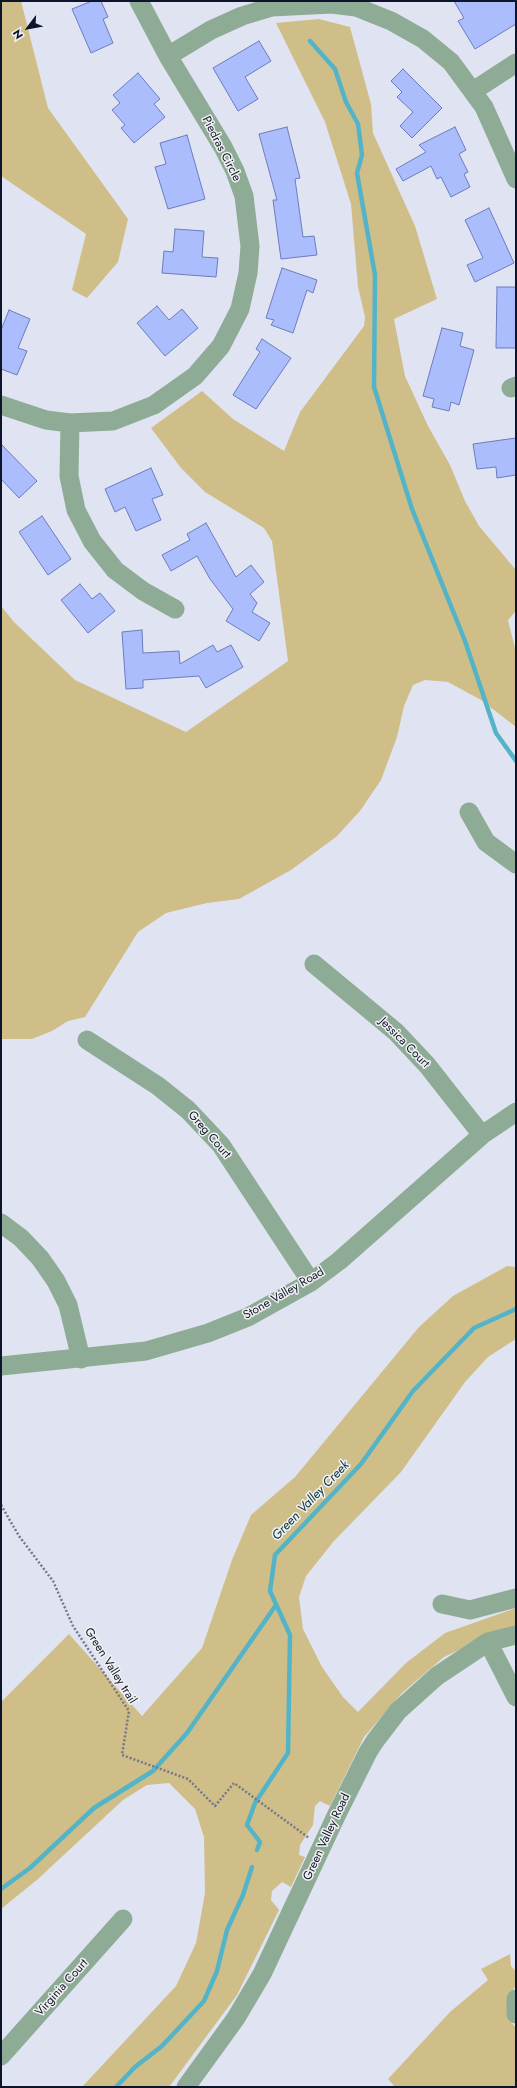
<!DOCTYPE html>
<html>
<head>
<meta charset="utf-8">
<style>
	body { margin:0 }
	#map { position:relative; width:517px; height:2088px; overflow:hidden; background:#e0e4f2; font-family:Jost,sans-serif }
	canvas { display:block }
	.frame { position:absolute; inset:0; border:2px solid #0f142d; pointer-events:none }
	.north { position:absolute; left:8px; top:8px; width:40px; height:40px; -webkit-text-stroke:3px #f1f1f1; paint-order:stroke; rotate:238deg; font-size:11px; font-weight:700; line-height:16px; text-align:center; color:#0f142d }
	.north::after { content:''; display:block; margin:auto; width:14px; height:18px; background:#0f142d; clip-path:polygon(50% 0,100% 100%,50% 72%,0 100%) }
</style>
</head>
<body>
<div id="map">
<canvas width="517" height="2088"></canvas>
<div class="frame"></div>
<div class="north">N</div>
</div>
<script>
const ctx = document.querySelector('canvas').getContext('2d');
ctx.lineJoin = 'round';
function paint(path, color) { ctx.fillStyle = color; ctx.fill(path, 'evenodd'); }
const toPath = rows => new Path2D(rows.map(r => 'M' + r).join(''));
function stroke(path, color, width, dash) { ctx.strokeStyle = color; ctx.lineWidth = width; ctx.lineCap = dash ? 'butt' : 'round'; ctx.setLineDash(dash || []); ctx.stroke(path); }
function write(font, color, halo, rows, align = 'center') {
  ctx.font = font + ' Jost,sans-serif'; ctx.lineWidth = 3; ctx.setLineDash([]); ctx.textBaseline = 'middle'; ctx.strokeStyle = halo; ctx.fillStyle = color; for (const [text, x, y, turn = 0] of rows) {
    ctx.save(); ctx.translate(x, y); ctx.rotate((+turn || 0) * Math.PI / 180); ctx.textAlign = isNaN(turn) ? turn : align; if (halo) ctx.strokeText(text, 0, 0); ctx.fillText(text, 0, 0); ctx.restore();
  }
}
const green = toPath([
	[1,1,21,1,48,108,128,219,118,262,87,298,72,290,86,234,1,176],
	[319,19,350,27,371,104,373,133,415,226,437,299,394,319,405,376,428,426,450,465,465,501,479,526,516,570,516,611,508,620,516,652,516,727,481,700,448,682,425,680,413,685,404,706,397,737,381,780,360,811,336,837,291,870,239,899,207,903,166,913,138,932,85,1017,68,1021,52,1031,32,1039,1,1039,1,606,14,622,75,680,186,732,288,661,272,541,264,528,205,492,181,468,151,428,202,391,233,419,284,451,300,412,364,326,365,317,358,287,351,204,325,122,276,23],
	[507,1266,516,1267,516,1339,488,1357,465,1382,401,1472,334,1541,306,1576,299,1597,303,1629,322,1667,343,1697,358,1712,406,1663,445,1633,516,1608,516,1629,488,1636,444,1657,402,1693,364,1737,330,1806,320,1801,315,1806,313,1825,300,1845,299,1855,305,1857,291,1887,282,1882,272,1891,271,1900,279,1910,237,1995,169,2087,82,2087,176,1986,196,1943,205,1893,204,1837,195,1809,169,1783,147,1785,123,1800,38,1879,1,1909,1,1702,69,1634,142,1716,202,1648,232,1560,251,1515,295,1477,419,1327,453,1296],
	[510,1954,511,1966,516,1971,516,1985,511,1993,509,2009,512,2023,516,2028,516,2087,395,2087,388,2079,450,2012,488,1980,481,1969]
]);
const stream = toPath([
	[310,41,335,69,346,102,358,124,362,155,357,173,375,275,374,387,412,509,465,641,496,733,516,761],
	[257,1850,260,1842,247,1825,255,1803,288,1753,290,1635,270,1591,275,1555,361,1464,413,1391,474,1328,516,1309],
	[1,1889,30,1868,94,1808,153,1771,187,1733,276,1605],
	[116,2087,135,2067,162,2046,204,2001,217,1971,227,1930,243,1895,252,1867]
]);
const building = toPath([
	[92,1,101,1,108,17,103,19,113,43,91,53,72,9,92,1],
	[454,1,516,1,516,24,475,49,458,21,464,18,454,1],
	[259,41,271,61,245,77,258,99,238,111,213,68,259,41],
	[403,69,442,108,412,138,400,126,413,112,397,97,402,92,391,81,403,69],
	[138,73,160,99,154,104,165,117,134,143,121,128,125,125,112,110,120,103,113,95,138,73],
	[287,127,300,178,295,179,303,237,314,236,317,255,281,259,273,200,277,200,259,134,287,127],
	[455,127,466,150,459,154,468,172,464,174,470,187,451,197,441,177,437,179,431,166,403,181,396,169,426,152,419,145,455,127],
	[187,135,205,199,168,209,155,167,166,164,160,143,187,135],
	[489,208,514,263,475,282,467,265,483,258,465,220,489,208],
	[175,229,204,231,202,257,218,258,216,277,162,273,164,251,173,252,175,229],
	[282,268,317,280,313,293,307,290,293,333,271,325,274,320,266,318,282,268],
	[497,287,516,287,516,348,496,348,497,287],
	[157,306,169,320,182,309,198,328,165,356,137,323,157,306],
	[9,310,30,319,18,348,27,351,17,375,1,369,1,330,9,310],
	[442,328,463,333,460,346,474,350,459,405,451,402,449,411,432,407,434,399,423,396,442,328],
	[262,339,291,358,256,409,233,395,260,352,256,349,262,339],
	[516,438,516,475,497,478,496,467,477,469,473,444,516,438],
	[1,444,37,481,19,498,1,479,1,444],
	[151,468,163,495,152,499,161,520,136,531,125,507,115,512,105,489,151,468],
	[42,516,71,559,48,575,19,532,42,516],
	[206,523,236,577,251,565,264,582,250,594,257,603,252,612,270,623,259,641,226,621,233,609,210,579,197,556,171,571,162,555,190,540,187,534,206,523],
	[80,584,92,599,100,593,115,611,88,633,61,600,80,584],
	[142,630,143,653,179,651,180,664,213,645,217,652,231,645,243,667,206,688,199,676,143,680,143,688,126,689,122,632,142,630]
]);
const path = toPath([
	[1,1505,19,1536,53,1581,73,1626,129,1711,122,1755,188,1779,215,1806,234,1783,309,1838]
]);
const minor = toPath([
	[168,56,211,30,242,16,272,7,332,4,356,7,391,21,423,39,451,62,484,107,516,179],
	[473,91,516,63],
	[511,388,516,386],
	[1,405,46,420,70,423,113,421,154,405,195,376,221,346,240,309,248,273,250,246,244,196,235,171,223,147,168,56,139,1],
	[70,423,69,476,76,510,92,541,115,570,143,591,175,609],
	[469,812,486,842,516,864],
	[314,964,396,1032,427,1065,482,1135],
	[87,1040,158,1086,188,1110,221,1145,311,1282],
	[1,1223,21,1238,40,1258,56,1281,68,1305,81,1359],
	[1,1366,146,1351,208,1333,248,1317,311,1282,339,1261,482,1135,516,1112],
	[442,1604,470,1610,516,1598],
	[488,1642,516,1697],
	[516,1999,516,2014],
	[1,2056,123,1919],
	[186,2087,236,2018,262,1974,337,1814,368,1752,375,1741,398,1711,437,1676,488,1642,516,1635]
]);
const streetNames = [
	["Piedras Circle",221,149,63],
	["Jessica Court",404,1043,45],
	["Greg Court",209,1135,49],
	["Stone Valley Road",284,1294,-30],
	["Green Valley trail",110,1666,58],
	["Green Valley Road",327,1837,-65],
	["Virginia Court",62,1988,-48]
];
const waterNames = [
	["Green Valley Creek",311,1501,-46]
];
paint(green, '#d0be88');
stroke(stream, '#54b4c7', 4.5);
paint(building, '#abbdfd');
stroke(building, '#6c7bbc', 1);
stroke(path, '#73778b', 2.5, [2, 2]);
stroke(minor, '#8eab95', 19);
write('12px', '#0f142d', '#f1f1f1', streetNames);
write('italic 13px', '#04333b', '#f1f1f1', waterNames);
</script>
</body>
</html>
